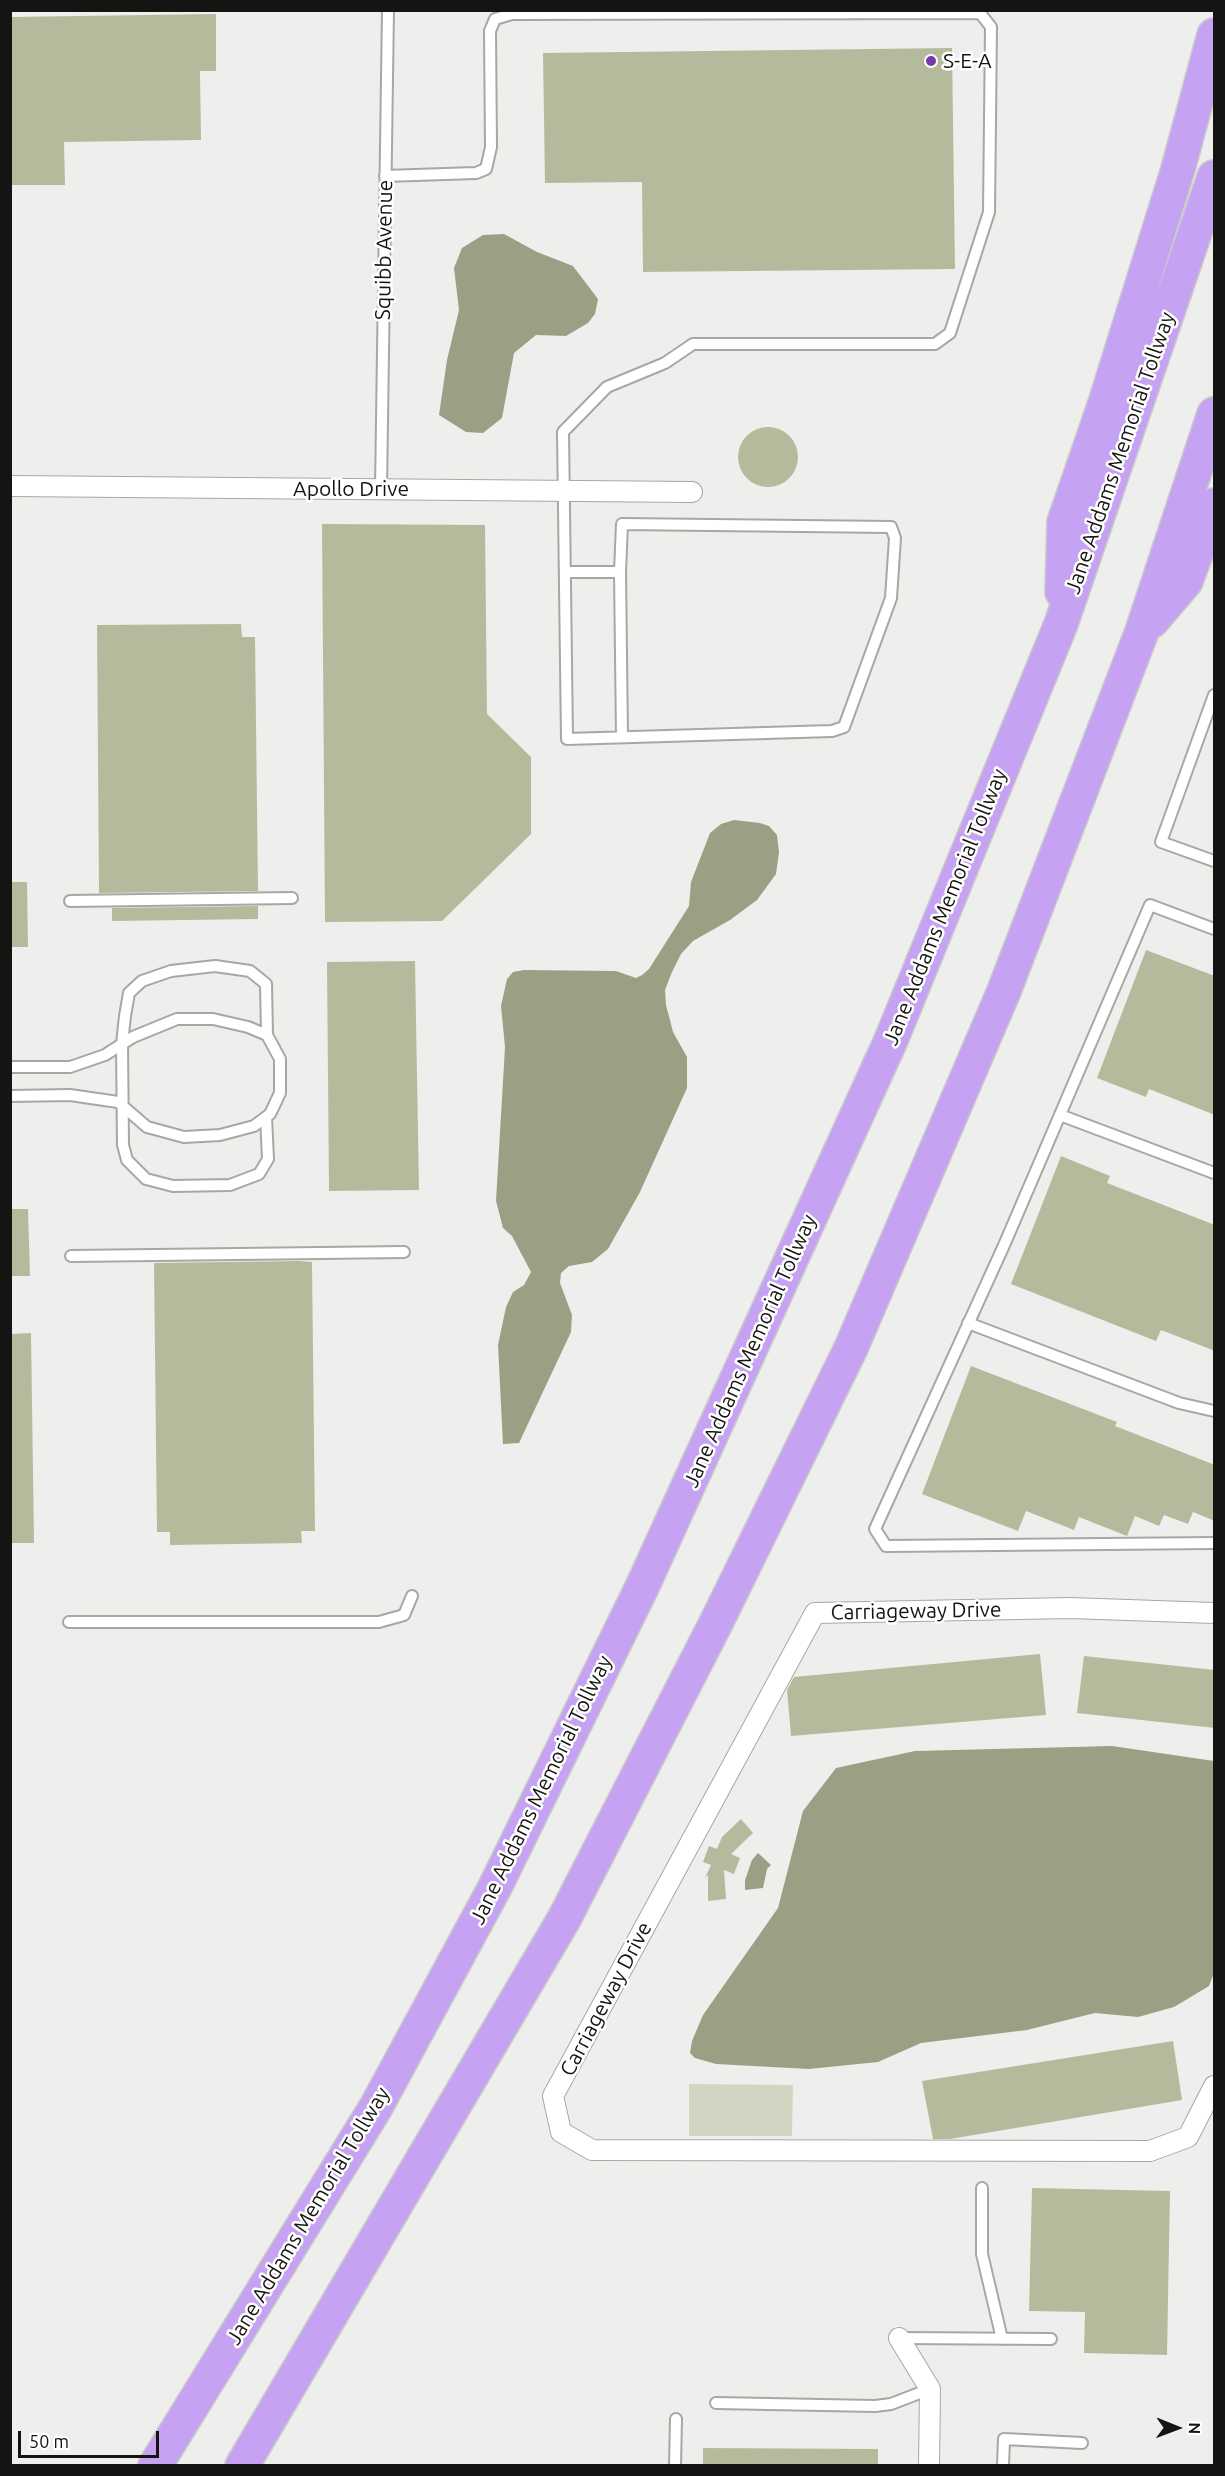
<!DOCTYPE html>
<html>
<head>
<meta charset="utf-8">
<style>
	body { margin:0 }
	#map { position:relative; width:1225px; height:2476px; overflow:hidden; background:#eeefec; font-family:Ubuntu,sans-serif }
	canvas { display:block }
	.frame { position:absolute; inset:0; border:12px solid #141413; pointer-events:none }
	.north { position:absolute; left:1147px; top:2398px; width:60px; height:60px; -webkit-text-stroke:4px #fffffe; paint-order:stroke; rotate:91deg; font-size:16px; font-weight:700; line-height:24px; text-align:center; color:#141413 }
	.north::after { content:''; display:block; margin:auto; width:21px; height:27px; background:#141413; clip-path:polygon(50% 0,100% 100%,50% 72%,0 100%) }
	.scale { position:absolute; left:18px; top:2431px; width:141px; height:27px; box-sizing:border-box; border:3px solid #141413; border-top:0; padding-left:8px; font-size:18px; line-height:21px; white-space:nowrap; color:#141413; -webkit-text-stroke:4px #fffffe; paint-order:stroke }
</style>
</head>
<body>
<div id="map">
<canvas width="1225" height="2476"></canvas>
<div class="frame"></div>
<div class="north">N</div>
<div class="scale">50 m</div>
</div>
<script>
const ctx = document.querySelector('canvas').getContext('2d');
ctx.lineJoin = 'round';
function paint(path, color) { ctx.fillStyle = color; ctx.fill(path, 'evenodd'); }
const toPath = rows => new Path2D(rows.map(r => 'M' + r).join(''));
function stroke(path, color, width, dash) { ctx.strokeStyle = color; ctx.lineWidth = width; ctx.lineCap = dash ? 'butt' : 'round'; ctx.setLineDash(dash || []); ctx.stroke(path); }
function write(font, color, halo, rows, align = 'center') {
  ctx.font = font + ' Ubuntu,sans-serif'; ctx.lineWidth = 5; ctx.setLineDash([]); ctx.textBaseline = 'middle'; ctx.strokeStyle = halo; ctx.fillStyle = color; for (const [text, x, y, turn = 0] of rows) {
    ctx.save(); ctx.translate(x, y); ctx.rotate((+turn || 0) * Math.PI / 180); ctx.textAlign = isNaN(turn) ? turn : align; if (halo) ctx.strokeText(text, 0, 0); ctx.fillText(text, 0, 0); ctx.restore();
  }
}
const green = toPath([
	[689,2084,793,2085,792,2136,689,2136]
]);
const water = toPath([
	[504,234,537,252,573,266,598,299,595,314,588,323,566,336,536,335,514,353,502,418,483,433,466,432,439,415,447,360,459,310,454,268,462,248,483,235],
	[734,820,760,823,769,826,777,835,779,852,776,874,757,900,730,920,693,941,681,954,672,972,665,990,666,1005,673,1032,687,1057,687,1088,640,1192,608,1249,592,1262,569,1266,561,1273,560,1283,572,1315,571,1332,519,1443,503,1444,498,1345,506,1307,513,1292,524,1285,531,1272,512,1236,503,1228,496,1201,505,1047,501,1006,507,979,513,972,524,970,616,971,636,978,642,975,649,969,689,906,691,882,710,833,721,824],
	[1112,1746,1214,1761,1214,1973,1209,1986,1174,2007,1138,2017,1095,2013,1027,2030,921,2043,878,2062,809,2069,716,2064,695,2058,690,2053,692,2041,703,2015,778,1908,803,1811,836,1768,915,1751],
	[758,1853,771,1865,767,1869,763,1888,745,1890,745,1880,752,1860]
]);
const building = toPath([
	[216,14,216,71,200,71,201,140,64,142,65,185,10,185,10,17],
	[952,48,955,269,643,272,642,182,545,183,543,53],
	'738 457a30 30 0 1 1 60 0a30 30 0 1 1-60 0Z',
	[322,524,485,525,487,714,531,757,531,834,442,921,325,922],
	[241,624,242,637,255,637,258,891,99,893,97,625],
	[10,882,27,882,28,947,10,947],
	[258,906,258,919,112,921,112,908],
	[1146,950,1215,976,1215,1115,1149,1089,1146,1097,1097,1078],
	[415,961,419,1190,329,1191,327,962],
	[1061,1156,1110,1176,1107,1183,1215,1225,1215,1351,1161,1330,1156,1341,1011,1284],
	[10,1209,28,1209,30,1276,10,1276],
	[299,1261,312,1262,315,1531,301,1531,302,1543,170,1545,170,1532,157,1532,154,1263],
	[31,1333,34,1543,10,1543,10,1334],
	[971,1366,1117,1422,1115,1426,1215,1465,1215,1521,1193,1512,1188,1524,1164,1515,1159,1526,1135,1516,1127,1536,1079,1517,1074,1530,1026,1511,1018,1531,922,1494],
	[1040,1654,1046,1715,791,1736,787,1690,794,1677],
	[1084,1656,1215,1670,1215,1728,1077,1713],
	[741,1819,753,1833,731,1854,740,1858,734,1874,724,1870,726,1899,708,1901,708,1875,705,1878,711,1865,703,1862,709,1846,717,1849,722,1837],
	[1173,2041,1182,2100,950,2139,933,2139,922,2081],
	[1032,2188,1170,2191,1167,2355,1084,2353,1085,2312,1029,2311],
	[703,2448,878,2449,878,2466,703,2466]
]);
const lane = toPath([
	[385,176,476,173,486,169,491,147,490,31,495,19,512,14,980,13,991,27,989,212,950,333,935,344,693,344,665,363,607,387,563,432,567,739,832,731,844,727,891,598,895,538,891,527,622,524,620,572,565,572],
	[381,489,388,10],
	[620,572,622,737],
	[1214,695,1161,842,1214,861],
	[70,901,292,898],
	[1214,929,1150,905,1005,1243,875,1529,886,1546,1214,1543],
	[10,1067,70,1067,105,1055,133,1037,177,1019,213,1019,248,1027,267,1035,280,1059,280,1093,270,1114,254,1126,220,1135,184,1137,147,1127,118,1102,70,1095,10,1096],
	[1060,1115,1214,1173],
	[266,1117,268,1159,259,1174,230,1185,173,1186,146,1179,127,1160,123,1145,122,1044,125,1016,129,993,142,981,171,971,215,966,250,971,266,984,267,1035],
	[71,1256,404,1252],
	[968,1323,1179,1403,1214,1411],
	[69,1622,379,1622,404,1615,412,1596],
	[982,2188,982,2254,1002,2339],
	[899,2338,1051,2339],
	[716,2403,875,2406,891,2404,930,2389],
	[675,2466,676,2419],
	[1003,2466,1004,2439,1082,2443]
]);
const street = toPath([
	[10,486,692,492],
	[1214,1613,1070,1608,815,1613,553,2096,561,2132,592,2150,1150,2151,1188,2137,1214,2086],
	[899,2338,930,2389,929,2466]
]);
const highway = toPath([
	[1062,592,1064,522,1105,403,1178,169,1214,35],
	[1152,621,1186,581,1214,505],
	[155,2466,376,2107,495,1887,643,1585,891,1040,1061,624,1214,177],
	[242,2466,564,1919,716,1623,851,1348,1004,991,1141,634,1214,414]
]);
const markers = [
	[931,61,6,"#763ab0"]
];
const poiNames = [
	["S-E-A",943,61]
];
const streetNames = [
	["Squibb Avenue",384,250,-89],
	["Jane Addams Memorial Tollway",1120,453,-71],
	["Apollo Drive",351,489],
	["Jane Addams Memorial Tollway",945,907,-68],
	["Jane Addams Memorial Tollway",750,1351,-66],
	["Carriageway Drive",916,1611,-1],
	["Jane Addams Memorial Tollway",541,1790,-64],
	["Carriageway Drive",606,1999,-62],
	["Jane Addams Memorial Tollway",308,2216,-59]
];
paint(green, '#d1d6c2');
paint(water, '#9aa083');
paint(building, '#b4bb9d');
stroke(lane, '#a7a7a4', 14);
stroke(street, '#a7a7a4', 22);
stroke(highway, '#cbcbcb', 36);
stroke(lane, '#fff', 10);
stroke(street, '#fff', 20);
stroke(highway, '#c5a3f2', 33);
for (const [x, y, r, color] of markers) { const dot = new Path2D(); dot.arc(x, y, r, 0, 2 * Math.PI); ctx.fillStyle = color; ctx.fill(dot); stroke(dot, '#fffffe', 2); }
write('21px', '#141413', '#fffffe', poiNames, 'left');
write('21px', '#141413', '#fffffe', streetNames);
</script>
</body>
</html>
